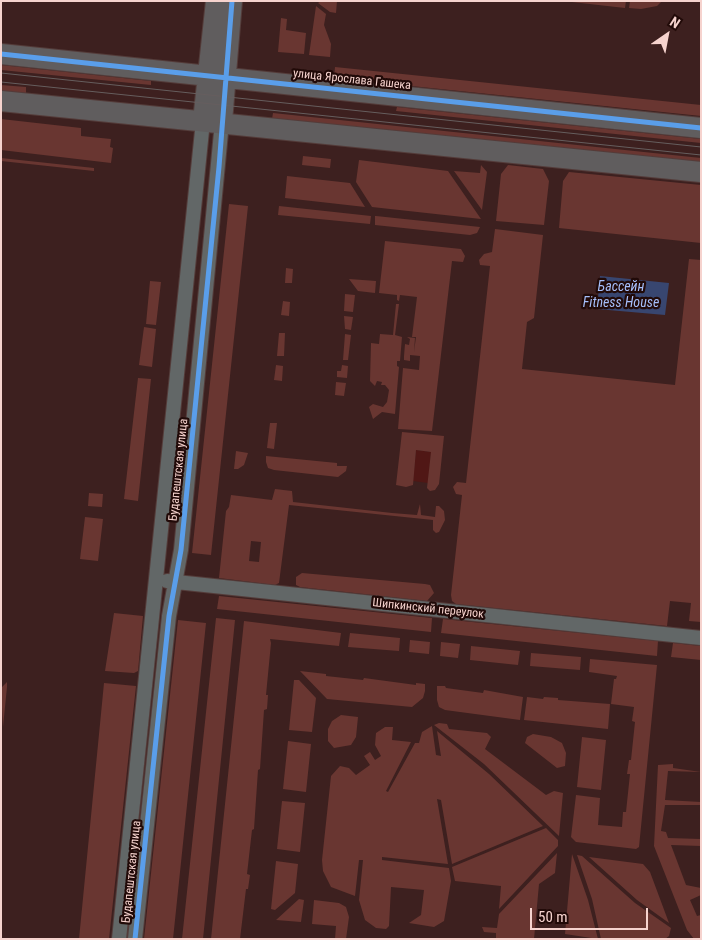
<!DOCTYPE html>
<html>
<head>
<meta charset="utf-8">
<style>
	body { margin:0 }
	#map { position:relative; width:702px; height:940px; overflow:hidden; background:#3d201f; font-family:"Roboto Condensed",sans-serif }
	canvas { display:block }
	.frame { position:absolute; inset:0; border:2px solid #f6d3ce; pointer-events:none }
	.north { position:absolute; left:642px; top:10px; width:50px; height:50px; -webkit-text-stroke:4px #210a08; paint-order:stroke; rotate:33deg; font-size:14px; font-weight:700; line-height:20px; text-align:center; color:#f6d3ce }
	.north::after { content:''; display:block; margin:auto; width:18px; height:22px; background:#f6d3ce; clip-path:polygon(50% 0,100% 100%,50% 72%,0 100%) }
	.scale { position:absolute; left:530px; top:908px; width:118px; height:22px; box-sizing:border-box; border:2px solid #f6d3ce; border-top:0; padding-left:6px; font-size:15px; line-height:18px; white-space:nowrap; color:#f6d3ce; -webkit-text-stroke:4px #210a08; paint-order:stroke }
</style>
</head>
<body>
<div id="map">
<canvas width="702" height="940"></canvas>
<div class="frame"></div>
<div class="north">N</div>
<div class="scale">50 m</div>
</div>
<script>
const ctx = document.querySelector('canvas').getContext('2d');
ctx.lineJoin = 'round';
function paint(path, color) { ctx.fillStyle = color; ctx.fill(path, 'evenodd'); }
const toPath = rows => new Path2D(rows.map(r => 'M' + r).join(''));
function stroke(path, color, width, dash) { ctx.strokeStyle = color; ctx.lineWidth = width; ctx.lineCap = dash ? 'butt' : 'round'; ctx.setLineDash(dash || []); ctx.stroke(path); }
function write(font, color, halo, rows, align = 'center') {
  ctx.font = font + ' "Roboto Condensed",sans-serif'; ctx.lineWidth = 4.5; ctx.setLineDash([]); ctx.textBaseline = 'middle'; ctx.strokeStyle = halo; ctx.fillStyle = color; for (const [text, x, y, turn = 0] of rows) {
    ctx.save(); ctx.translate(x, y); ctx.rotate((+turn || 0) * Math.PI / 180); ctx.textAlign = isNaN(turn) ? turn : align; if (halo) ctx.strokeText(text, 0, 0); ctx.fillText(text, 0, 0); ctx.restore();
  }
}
const built = toPath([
	[416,450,431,452,428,483,413,481]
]);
const green = toPath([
	[321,1,337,1,336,13,330,12,318,3],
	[563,1,626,1,625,8],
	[630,1,662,1,657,6,641,9,629,8],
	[316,6,326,14,324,25,331,44,330,57,309,55],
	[281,18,287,19,286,30,306,33,304,54,278,52],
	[1,65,151,81,151,85,1,70],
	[335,67,701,105,701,116,334,78],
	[1,85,26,87,26,93,1,91],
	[397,107,701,139,701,143,396,111],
	[273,113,701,158,701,164,272,119],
	[1,119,81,128,81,136,111,139,110,147,113,148,111,163,1,150],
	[303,156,331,159,330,168,302,165],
	[1,158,94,168,94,171,1,161],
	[359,160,448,171,481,219,372,207,356,182],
	[481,165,487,172,482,210,454,171,480,173],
	[508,165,543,169,549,181,544,225,496,221,501,174],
	[569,172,701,185,701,243,559,228,563,181],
	[287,176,350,183,365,207,285,198],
	[229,204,248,206,211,555,192,553],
	[279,206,371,216,370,224,278,215],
	[375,216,376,216,480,227,477,233,470,235,375,225],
	[495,229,543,235,534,318,527,322,522,369,675,385,689,259,701,260,701,622,689,621,691,603,670,601,667,626,456,604,452,601,451,595,462,495,456,494,453,487,457,482,466,483,490,266,480,265,479,260,484,254,492,252],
	[385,241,461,249,465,256,463,262,452,261,432,431,398,429,403,368,419,370,420,356,410,355,410,361,404,360,404,356,405,344,409,345,410,339,407,337,415,338,414,352,416,337,412,337,417,297,400,295,399,301,397,300,397,295,379,293],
	[286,268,293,269,292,283,285,283],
	[349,279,376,281,375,293,358,291],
	[150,281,161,282,156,325,146,324],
	[345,294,355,295,353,312,344,311],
	[283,301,290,302,289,316,281,315],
	[396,304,399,304,395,335,402,337,400,361,397,361,397,366,399,367,395,414,382,412,373,419,369,407,373,404,383,407,387,402,389,390,385,385,381,385,382,382,377,381,375,386,370,381,371,343,379,344,380,334,393,335],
	[344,316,353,317,351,330,345,329],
	[144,327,156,329,152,367,139,365],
	[279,333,285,333,284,356,277,356],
	[345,334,351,335,348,360,343,360],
	[276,365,283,366,282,381,274,380],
	[342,365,348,366,347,378,337,377,337,371,341,371],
	[138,378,151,379,138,501,124,499],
	[336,382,346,383,344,396,335,395],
	[270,423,277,423,274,449,267,448],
	[402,432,444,436,439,484,435,490,430,491,427,488,431,452,416,450,413,485,406,487,396,485],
	[236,451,248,453,244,465,238,469,234,469],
	[266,456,337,463,337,466,347,466,346,471,338,477,274,470,268,468,266,462],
	[275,489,292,491,293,502,392,513,417,515,420,504,421,515,435,517,436,506,439,506,444,511,445,520,439,532,436,533,433,530,433,520,289,505,279,583,275,585,219,578,226,511,229,507,231,495,272,500],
	[251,541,261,542,259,562,249,561],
	[89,493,103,494,102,507,88,506],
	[85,517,103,519,98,561,80,559],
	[302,573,425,584,430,585,434,593,427,601,300,587,296,585,296,577],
	[219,596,432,618,431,632,217,609],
	[114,613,143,616,138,671,134,673,105,671],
	[216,618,235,620,203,939,182,939],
	[443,619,658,641,657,656,441,633],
	[178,620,206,623,173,939,144,939],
	[244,621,341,633,339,646,270,639,271,643,266,695,268,695,267,709,264,710,260,769,258,770,254,829,252,830,247,874,250,875,248,889,246,889,240,939,211,939],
	[350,633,400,638,399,651,348,647],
	[410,640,430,642,429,654,409,652],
	[441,642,460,644,458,658,440,656],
	[673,643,701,646,701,660,671,657],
	[471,646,520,651,518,665,470,660],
	[531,653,581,657,580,670,530,666],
	[590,659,657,665,639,847,636,849,576,842,571,837,576,795,600,798,598,825,622,827,623,812,626,812,630,774,627,774,629,760,631,760,635,722,632,721,634,707,611,704,614,679,616,679,617,676,589,672],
	[300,671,326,674,326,676,363,680,364,678,416,685,416,683,425,684,425,691,423,698,412,707,327,699],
	[294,680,299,680,316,698,312,732,289,730],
	[7,682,7,687,3,727,1,688],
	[104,683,136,686,109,939,79,939],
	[437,686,445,686,446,688,483,693,484,690,523,697,520,720,445,710,439,707,437,700],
	[527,697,543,699,544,697,558,698,558,700,610,704,608,729,524,720],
	[341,715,358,717,356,737,351,745,334,748,328,741,328,729,332,721],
	[439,723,447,724,449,729,487,733,491,737,485,749,546,795,554,791,563,793,559,836,484,764,434,725],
	[432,726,436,755,441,756,437,731,489,774,543,826,452,864,441,800,437,799,448,864,382,857,382,860,449,868,451,881,444,921,434,927,409,923,421,915,424,890,391,887,389,926,386,929,376,928,365,920,359,900,363,860,359,860,355,896,331,887,323,871,322,860,331,776,340,766,349,768,356,775,370,765,364,756,370,752,375,760,381,756,375,745,376,733,385,727,393,727,392,740,411,742,386,791,388,792,415,743,419,743,422,732],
	[533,734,551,737,562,743,566,753,565,766,557,768,525,743,527,737],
	[582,737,606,740,601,790,577,787],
	[288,741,311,744,306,792,283,789],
	[673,764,673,768,701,772,668,771,665,800,701,802,701,805,665,805,661,831,666,832,668,838,701,839,701,846,671,845,686,885,701,888,701,895,690,900,697,916,701,915,701,939,694,939,687,930,654,846,658,765],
	[282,801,305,803,300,852,277,849],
	[546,828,558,840,558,846,499,909,501,886,455,881,452,867],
	[557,853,555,873,539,884,534,939,496,939,496,933,484,932,482,927,497,928,499,914],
	[572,854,588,900,598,939,565,934],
	[577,855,582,856,635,903,671,928,669,936,665,939,601,939,592,899],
	[589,857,643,864,650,872,669,923,637,900],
	[276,861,298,864,295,893,275,910,271,909],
	[299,899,304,900,301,922,276,920],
	[314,900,339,903,346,907,349,917,346,939,335,939,336,926,312,924]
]);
const water = toPath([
	[600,276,669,283,665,315,597,309]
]);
const street = toPath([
	[167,581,701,638],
	[119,939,203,121],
	[135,939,169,616,181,550,222,122]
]);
const secondary = toPath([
	[1,54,701,128],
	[1,101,701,172],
	[203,121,216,1],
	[222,122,232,1]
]);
const tram = toPath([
	[1,73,701,147],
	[1,82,701,155]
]);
const cycleway = toPath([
	[1,54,701,128],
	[135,939,169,616,181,550,219,167,232,1]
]);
const streetNames = [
	["улица Ярослава Гашека",352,80,6],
	["Будапештская улица",179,470,-84],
	["Шипкинский переулок",428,609,6],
	["Будапештская улица",132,872,-84]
];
const waterNames = [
	["Бассейн",621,287],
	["Fitness House",621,303]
];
paint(built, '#501715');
paint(green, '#693631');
paint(water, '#384670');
stroke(street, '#543c3a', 16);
stroke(secondary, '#543c3a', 22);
stroke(street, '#626767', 14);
stroke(secondary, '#605d5e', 20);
stroke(tram, '#665e5e', 1);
stroke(cycleway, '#5a9eea', 5);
write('12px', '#f6d3ce', '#210a08', streetNames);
write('italic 14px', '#a6bffa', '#210a08', waterNames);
</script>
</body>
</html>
